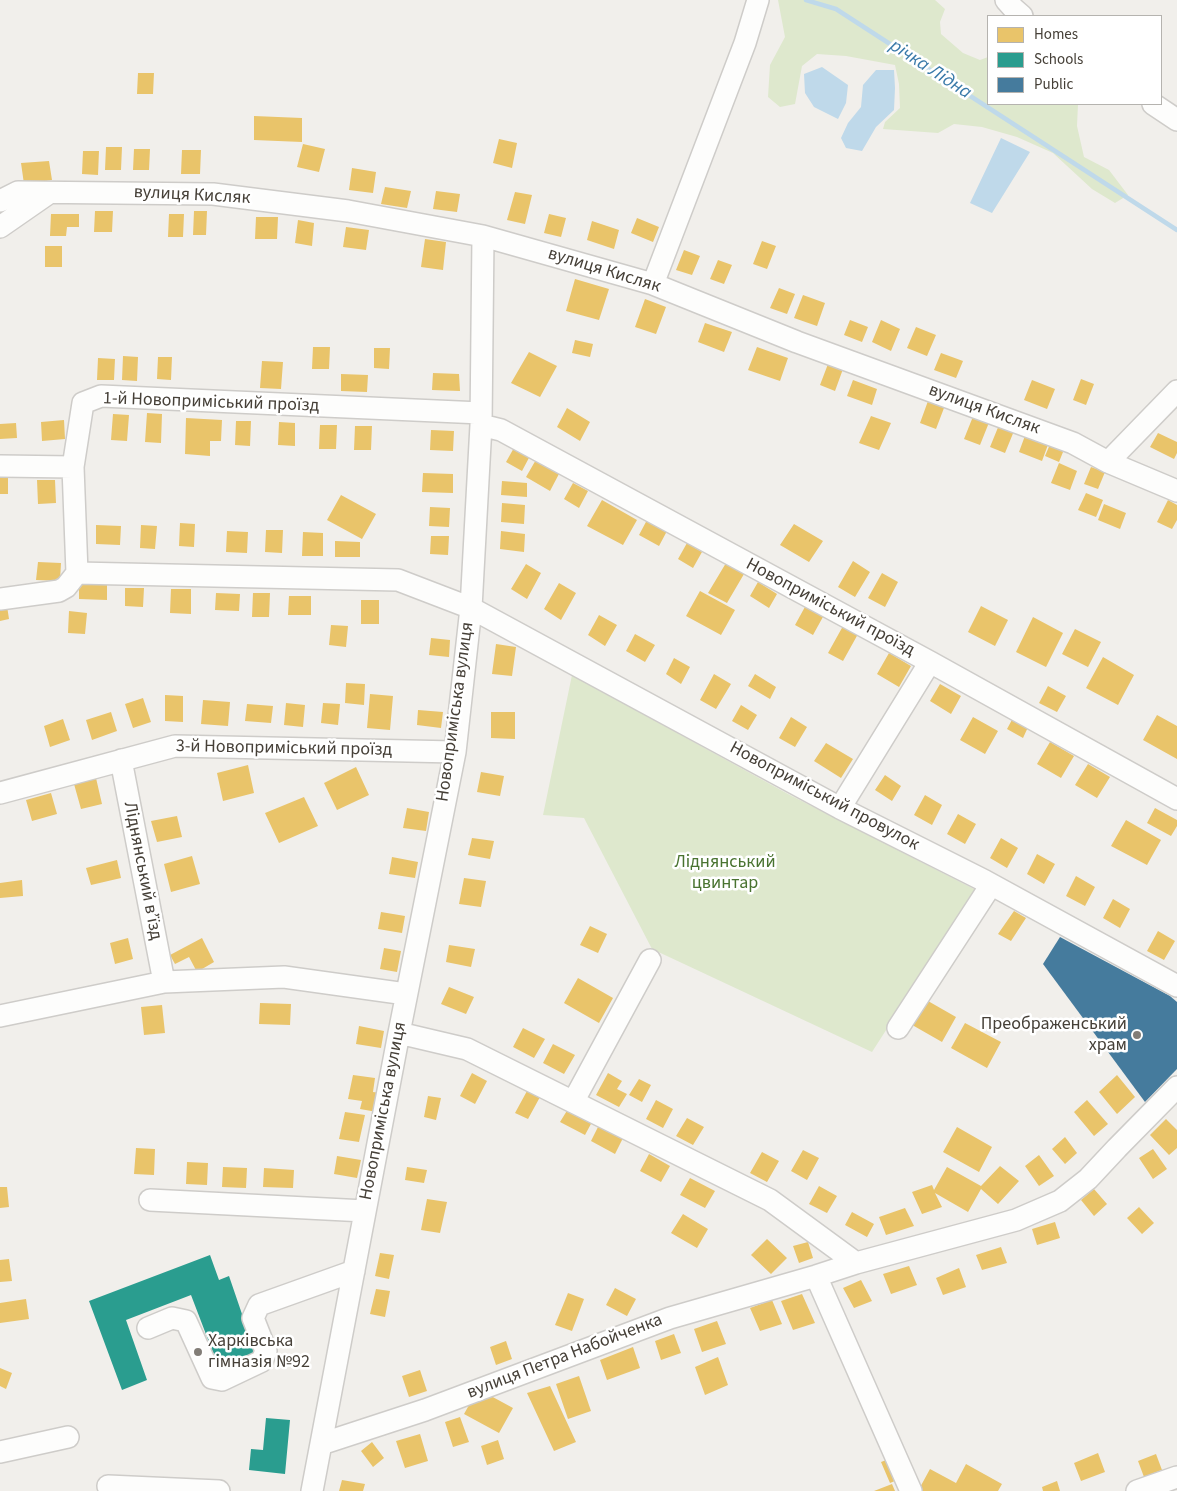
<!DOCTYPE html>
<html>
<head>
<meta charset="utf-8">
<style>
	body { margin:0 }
	#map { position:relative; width:1177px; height:1491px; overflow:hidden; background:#f1efeb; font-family:"Source Sans 3",sans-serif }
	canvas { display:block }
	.legend { position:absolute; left:987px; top:15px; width:175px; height:90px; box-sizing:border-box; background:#fff; border:1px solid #b5b3af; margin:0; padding:6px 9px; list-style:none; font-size:15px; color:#464038 }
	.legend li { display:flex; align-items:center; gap:10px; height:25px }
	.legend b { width:25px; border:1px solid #b5b3af }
</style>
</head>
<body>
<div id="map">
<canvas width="1177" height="1491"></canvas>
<ul class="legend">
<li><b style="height:14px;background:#e9c46a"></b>Homes</li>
<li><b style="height:14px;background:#2a9d8f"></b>Schools</li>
<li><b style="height:14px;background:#457b9d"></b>Public</li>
</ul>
</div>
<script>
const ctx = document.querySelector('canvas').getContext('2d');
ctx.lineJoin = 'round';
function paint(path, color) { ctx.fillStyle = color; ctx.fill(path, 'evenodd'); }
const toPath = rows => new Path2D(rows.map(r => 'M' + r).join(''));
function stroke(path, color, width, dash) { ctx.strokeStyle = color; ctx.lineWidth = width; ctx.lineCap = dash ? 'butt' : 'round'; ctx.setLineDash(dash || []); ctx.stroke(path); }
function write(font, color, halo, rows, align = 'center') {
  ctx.font = font + ' "Source Sans 3",sans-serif'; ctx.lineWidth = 5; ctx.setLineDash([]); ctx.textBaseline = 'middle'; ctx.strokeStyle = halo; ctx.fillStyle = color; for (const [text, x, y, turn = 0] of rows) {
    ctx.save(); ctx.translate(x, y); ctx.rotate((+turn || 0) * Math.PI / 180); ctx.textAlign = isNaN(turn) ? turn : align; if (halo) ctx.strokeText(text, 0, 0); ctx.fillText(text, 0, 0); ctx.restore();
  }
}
const green = toPath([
	[778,0,935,0,945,9,940,22,941,34,963,53,980,60,988,57,988,104,1078,104,1077,126,1084,157,1109,170,1128,195,1115,203,1092,189,1053,153,1017,137,982,127,954,124,938,133,883,129,885,122,900,108,899,84,895,65,846,56,817,54,802,66,795,104,780,107,768,97,770,65,785,37],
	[572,675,788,794,976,890,872,1052,652,949,584,818,543,815]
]);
const water = toPath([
	[822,67,848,85,846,103,838,119,814,107,805,93,804,74],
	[876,70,894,70,895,88,894,110,876,127,862,151,846,148,841,138,848,123,861,107,863,85],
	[1001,138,1030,152,992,213,970,203]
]);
const homes = toPath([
	[138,73,154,73,153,94,137,94],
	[254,116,302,118,302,142,254,140],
	[499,139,517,143,512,168,493,163],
	[303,144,325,149,319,172,297,167],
	[106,147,122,147,121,170,105,170],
	[134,149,150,149,149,170,133,170],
	[182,150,201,150,200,174,181,174],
	[83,151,99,151,98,175,82,174],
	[49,161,52,180,24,184,21,163],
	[352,168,376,172,373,193,349,190],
	[385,187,411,191,407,208,381,204],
	[436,191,460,194,457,212,433,209],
	[515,192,532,195,525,224,507,220],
	[95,211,113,211,112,232,94,232],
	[194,211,207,211,206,235,193,235],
	[51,214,79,214,79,227,67,227,66,236,50,236],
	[169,214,184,214,183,237,168,237],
	[549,214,566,218,561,237,544,233],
	[256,217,278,217,277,239,255,239],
	[637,218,659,227,653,242,631,233],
	[298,220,314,223,312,246,295,243],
	[592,221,619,230,614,249,587,240],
	[346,227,369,230,366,250,343,247],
	[425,239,446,242,443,270,421,267],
	[762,241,776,246,767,269,753,264],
	[45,246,62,246,62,267,45,267],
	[684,250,700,256,692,275,676,270],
	[718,260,732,265,724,284,710,279],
	[575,279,609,289,599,320,566,311],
	[779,288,795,294,787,314,770,308],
	[803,295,825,303,817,326,794,318],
	[645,299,666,307,656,334,635,327],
	[850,320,868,327,862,342,844,335],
	[881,320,900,329,891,351,872,342],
	[705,323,732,332,724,352,698,342],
	[916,327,936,335,927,356,907,348],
	[575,340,593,344,590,357,572,353],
	[313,347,330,347,329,369,312,369],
	[757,347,788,358,780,381,748,370],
	[374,348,390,348,389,369,374,368],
	[529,352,557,366,540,397,511,383],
	[941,353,963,361,956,378,934,370],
	[123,356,138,357,137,381,122,380],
	[158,357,172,357,171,380,157,379],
	[98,358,115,359,114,380,97,380],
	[262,361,283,362,281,389,260,388],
	[828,364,843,369,835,391,820,385],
	[433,373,459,374,460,391,432,390],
	[341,374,368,375,367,392,341,391],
	[1081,379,1094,384,1086,405,1073,400],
	[853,380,877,389,872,405,847,396],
	[1032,380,1055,389,1047,409,1024,400],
	[928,401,944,408,936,429,920,423],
	[567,408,590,422,580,441,557,427],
	[147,413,162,414,161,443,145,442],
	[113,414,129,415,127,441,111,440],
	[974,414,990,420,980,445,964,439],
	[871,416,891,423,879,450,859,443],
	[186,418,222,420,221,441,210,441,210,456,185,454],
	[64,420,65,439,42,441,41,422],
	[236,421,251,421,250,446,235,445],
	[279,422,295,423,295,446,278,445],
	[16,423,17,438,0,439,0,424],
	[320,425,337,425,336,449,319,449],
	[999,425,1014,431,1005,453,990,447],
	[355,426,372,426,371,450,354,450],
	[431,430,454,431,453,451,430,450],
	[1026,433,1049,442,1042,461,1019,452],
	[1158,433,1177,442,1177,453,1174,459,1150,447],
	[1051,442,1065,447,1059,462,1045,456],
	[515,446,531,454,522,471,506,462],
	[537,458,560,472,550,491,526,477],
	[1059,463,1077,471,1070,490,1051,483],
	[1091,467,1105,472,1098,489,1084,484],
	[423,473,453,474,453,493,422,492],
	[0,474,8,474,8,494,0,494],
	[37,480,55,480,56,503,38,504],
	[502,481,527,483,527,497,501,495],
	[573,483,588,491,579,508,564,499],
	[1086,493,1103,500,1096,517,1078,510],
	[341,495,376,514,362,539,327,520],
	[602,500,637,520,623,545,587,526],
	[1168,500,1177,505,1177,520,1172,529,1157,522],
	[502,503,525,505,524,524,501,522],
	[1104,504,1126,513,1120,529,1098,520],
	[430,507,450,508,449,527,429,526],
	[647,520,667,531,659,546,639,535],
	[180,523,195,524,194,547,179,546],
	[794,524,823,541,809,562,780,545],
	[96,525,121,526,120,545,96,544],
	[141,525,157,526,155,549,140,548],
	[266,530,283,530,282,553,265,552],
	[227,531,248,532,247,553,226,552],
	[501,531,525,534,524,552,500,549],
	[303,532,323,533,323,556,302,556],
	[431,536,449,536,448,555,430,554],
	[335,541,360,542,360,557,335,557],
	[687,543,702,552,693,568,678,559],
	[853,561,870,572,855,597,838,587],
	[38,562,61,563,60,581,36,580],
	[726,563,744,574,727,603,708,593],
	[526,564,541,573,527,599,511,589],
	[882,573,898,582,885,607,868,598],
	[758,582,777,594,769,608,750,596],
	[559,583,576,593,561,620,544,609],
	[79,584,107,585,107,600,79,599],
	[125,588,144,588,143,607,125,606],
	[171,589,191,589,191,614,170,613],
	[700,591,735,610,721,635,686,616],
	[216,593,240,594,239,611,215,610],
	[253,593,270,593,269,617,252,617],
	[289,596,311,596,311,615,288,615],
	[361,600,379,600,379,624,361,624],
	[806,605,824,615,813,635,795,625],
	[7,606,9,619,0,621,0,607],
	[981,606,1008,620,995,646,968,632],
	[69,611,87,613,85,634,68,633],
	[599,615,617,625,605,646,588,635],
	[1033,617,1063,633,1046,667,1016,652],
	[331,625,348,626,346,647,329,645],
	[843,626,858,634,843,661,828,653],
	[1075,629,1101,642,1088,667,1062,654],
	[635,634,655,645,645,662,626,651],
	[431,638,450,640,449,657,429,655],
	[496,644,516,647,512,676,492,674],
	[889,653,911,666,899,687,877,674],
	[1103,657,1134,675,1118,705,1086,688],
	[674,658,690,667,681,684,666,674],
	[714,674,731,684,716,709,700,700],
	[755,674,776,687,770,699,748,686],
	[346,683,365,684,364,705,345,703],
	[940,684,961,696,951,714,930,701],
	[1048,686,1066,696,1057,712,1039,703],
	[370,694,393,696,390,730,367,728],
	[165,695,183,696,183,722,165,721],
	[143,698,151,722,133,728,125,704],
	[203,700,230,702,228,726,201,724],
	[286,703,305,705,303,727,284,725],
	[323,703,340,704,338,725,321,723],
	[247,704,273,706,271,723,245,721],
	[741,705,757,715,748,730,732,721],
	[418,710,443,712,441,728,417,725],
	[111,712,117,731,92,740,86,720],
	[491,712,515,712,515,739,491,738],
	[1157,715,1177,726,1177,759,1143,740],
	[1014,716,1029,725,1023,738,1007,729],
	[791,717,807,727,795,747,779,738],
	[973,717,998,731,985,754,960,740],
	[63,719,70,740,50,747,44,726],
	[1050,742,1074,756,1061,778,1037,764],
	[826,743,853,759,841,778,814,761],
	[1088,764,1110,777,1097,798,1075,785],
	[248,765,254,793,223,801,217,773],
	[356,767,369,795,337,810,324,783],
	[481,772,504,776,500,796,477,792],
	[885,775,901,786,892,801,875,790],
	[96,778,102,804,81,809,74,784],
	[51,793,57,814,32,821,26,800],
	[925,795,942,805,932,825,914,815],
	[304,797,318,826,279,843,265,813],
	[407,808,429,812,426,831,403,828],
	[1155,808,1177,820,1177,826,1171,836,1147,823],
	[958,814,976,824,965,844,947,834],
	[177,816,182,837,157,842,151,821],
	[1126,820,1161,840,1147,865,1111,846],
	[472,838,494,841,490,859,468,855],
	[1001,838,1018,848,1007,868,990,858],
	[1037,854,1055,864,1044,884,1027,874],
	[192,856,200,884,171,892,164,864],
	[392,857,418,862,415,878,389,874],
	[117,860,121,878,91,885,86,868],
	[1076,876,1095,887,1085,906,1066,896],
	[464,878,486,881,481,907,459,904],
	[22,880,23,896,0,898,0,883],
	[1113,899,1130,909,1120,928,1103,918],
	[1014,911,1026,918,1011,941,998,934],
	[381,912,405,916,402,933,378,929],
	[590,926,607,934,598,953,580,945],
	[1158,931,1175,941,1164,960,1147,951],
	[128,938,133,959,115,964,110,943],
	[202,938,214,962,197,972,189,957,175,964,170,955],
	[449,945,475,949,471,967,446,962],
	[384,948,401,951,397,972,380,969],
	[578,978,613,998,599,1023,564,1003],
	[449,987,474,997,466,1014,441,1004],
	[921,997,956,1017,942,1042,907,1022],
	[1168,998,1177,1022,1158,1027,1151,1002],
	[260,1003,291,1004,290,1025,259,1024],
	[162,1005,165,1033,144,1035,141,1007],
	[965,1023,1001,1042,987,1068,951,1048],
	[359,1026,384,1031,381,1048,356,1044],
	[523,1028,545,1039,534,1058,513,1047],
	[553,1044,575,1055,564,1074,543,1063],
	[472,1073,487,1081,475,1104,460,1096],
	[608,1073,622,1081,617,1089,627,1094,619,1107,596,1095],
	[353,1075,375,1078,373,1092,381,1093,377,1112,360,1109,362,1101,348,1099],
	[1117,1075,1135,1097,1117,1114,1099,1092],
	[639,1079,651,1085,642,1102,629,1095],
	[527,1091,540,1097,528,1119,515,1113],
	[428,1096,441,1098,436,1120,424,1117],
	[656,1100,673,1109,663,1128,646,1119],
	[1087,1100,1108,1124,1094,1136,1074,1112],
	[568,1109,592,1122,585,1135,560,1122],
	[345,1112,365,1115,359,1142,339,1139],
	[687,1118,704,1127,693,1145,676,1136],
	[1166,1119,1177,1130,1177,1148,1169,1155,1150,1135],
	[599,1125,623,1138,615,1154,591,1141],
	[957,1127,992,1147,979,1172,943,1152],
	[1065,1137,1077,1153,1065,1164,1052,1149],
	[136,1148,155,1149,154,1175,134,1174],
	[1153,1149,1167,1169,1153,1179,1139,1158],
	[803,1150,819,1158,807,1180,791,1171],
	[762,1152,779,1161,767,1182,750,1173],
	[649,1154,670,1166,661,1182,640,1171],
	[1039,1155,1054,1176,1039,1186,1025,1166],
	[337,1156,361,1160,357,1178,334,1174],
	[187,1162,208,1163,207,1185,186,1184],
	[1000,1166,1019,1181,998,1204,981,1189,968,1212,935,1193,942,1207,922,1214,912,1192,932,1185,934,1190,947,1167,981,1186],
	[223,1167,247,1168,246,1188,222,1187],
	[407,1167,427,1170,424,1183,405,1180],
	[264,1168,294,1170,293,1188,263,1187],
	[690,1178,715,1191,705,1208,680,1195],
	[819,1186,837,1196,827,1213,809,1204],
	[0,1187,7,1187,9,1207,0,1208],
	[1094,1189,1107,1204,1094,1216,1081,1200],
	[427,1199,447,1202,440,1233,421,1230],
	[1139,1207,1154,1223,1142,1234,1127,1218],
	[905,1208,914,1226,886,1235,879,1217],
	[852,1212,874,1224,867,1237,845,1225],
	[683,1214,708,1229,697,1248,671,1233],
	[1055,1222,1060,1238,1037,1245,1032,1229],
	[767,1239,787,1258,771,1274,751,1255],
	[808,1242,813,1258,799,1263,793,1246],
	[1001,1247,1007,1263,982,1270,976,1255],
	[380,1253,394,1255,389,1279,375,1276],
	[9,1259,12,1281,0,1282,0,1260],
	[909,1266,917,1285,891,1294,883,1274],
	[959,1268,966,1287,943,1295,936,1278],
	[861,1280,872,1301,854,1308,843,1288],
	[615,1288,636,1299,627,1316,606,1305],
	[376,1289,390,1291,385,1317,370,1314],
	[568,1293,584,1299,572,1331,555,1325],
	[802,1294,815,1323,793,1330,781,1301],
	[26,1299,29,1319,0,1323,0,1303],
	[772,1300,782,1324,760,1331,750,1308],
	[717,1321,726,1344,702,1352,694,1329],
	[674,1334,681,1353,661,1360,655,1341],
	[506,1341,512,1359,496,1365,490,1347],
	[633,1347,640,1368,607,1380,600,1360],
	[718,1357,728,1385,705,1395,695,1367],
	[0,1368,12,1373,6,1389,0,1386],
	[420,1370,427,1391,409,1397,402,1376],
	[579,1376,591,1411,568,1419,556,1384],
	[550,1386,576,1442,554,1451,527,1393],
	[478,1389,513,1408,499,1433,464,1414],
	[460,1417,469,1442,453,1447,445,1422],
	[420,1434,428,1461,405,1468,396,1441],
	[498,1440,504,1459,487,1465,481,1446],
	[372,1442,384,1458,373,1467,361,1451],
	[1098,1453,1105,1472,1081,1481,1074,1463],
	[1156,1454,1162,1470,1144,1477,1138,1461],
	[894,1457,902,1478,890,1483,881,1462],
	[966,1464,1002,1484,998,1491,918,1491,930,1469,956,1483],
	[342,1480,365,1484,363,1491,339,1491],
	[1057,1481,1060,1491,1043,1491,1042,1487],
	[892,1484,895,1491,874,1491]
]);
const schools = toPath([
	[210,1255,219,1280,229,1276,256,1355,220,1371,191,1295,126,1320,147,1380,122,1390,89,1301],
	[266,1418,290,1420,285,1474,249,1470,251,1449,263,1450]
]);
const public = toPath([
	[1060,937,1170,996,1177,1002,1177,1069,1145,1102,1043,964]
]);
const stream = toPath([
	[806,0,836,9,1177,230]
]);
const minor = toPath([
	[1006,0,1014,9,1022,16],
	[1153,104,1177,120],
	[0,201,18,192,213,194,348,211,483,236,653,284,797,342,1073,443,1108,462,1177,491],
	[0,227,49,193],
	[653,284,745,43,758,0],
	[481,413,101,396,83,403,73,467,77,573,398,580,471,608,840,808,985,881,1177,986],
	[481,425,501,430,930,662,1177,799],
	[1108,462,1177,391],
	[0,466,73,467],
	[0,599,59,591,66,587,77,573],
	[121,760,164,982],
	[0,793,175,746,455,752],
	[840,808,930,662],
	[0,1016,164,982,284,977,406,994],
	[898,1028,991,885],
	[399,1033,467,1049,770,1200,856,1263],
	[573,1102,650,960],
	[150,1200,365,1211],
	[816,1276,911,1491],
	[148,1328,172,1318,186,1321,212,1378,222,1380,262,1361,266,1351,253,1318,259,1305,354,1271],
	[321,1444,425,1410,670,1318,816,1276,856,1263,1016,1220,1060,1201,1088,1179,1117,1148,1177,1087],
	[0,1452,68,1437],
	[108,1486,219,1491],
	[312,1491,399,1033,455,752,471,608,481,425,483,236],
	[1137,1491,1177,1477]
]);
const markers = [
	[1137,1035,5,"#827d77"],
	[198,1352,5,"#827d77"]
];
const streetNames = [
	["вулиця Кисляк",192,196,3],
	["вулиця Кисляк",604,271,17],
	["1-й Новоприміський проїзд",211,403,2],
	["вулиця Кисляк",984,410,20],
	["Новоприміський проїзд",830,608,28],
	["Новоприміська вулиця",456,712,-82],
	["3-й Новоприміський проїзд",284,749,1],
	["Новоприміський провулок",824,797,28],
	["Ліднянський в’їзд",142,871,79],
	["Новоприміська вулиця",384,1111,-79],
	["вулиця Петра Набойченка",565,1357,-21]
];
const parkNames = [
	["Ліднянський",725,863],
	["цвинтар",725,884]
];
const poiNames = [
	["Преображенський",1127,1025],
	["храм",1127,1046],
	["Харківська",208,1342,"left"],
	["гімназія №92",208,1363,"left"]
];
const waterNames = [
	["річка Лідна",930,70,33]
];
paint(green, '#dee8cd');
paint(water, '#bfd9ea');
paint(homes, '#e9c46a');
paint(schools, '#2a9d8f');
paint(public, '#457b9d');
stroke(stream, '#bfd9ea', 4.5);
stroke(minor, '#ceccc9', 24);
stroke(minor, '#fdfdfc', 21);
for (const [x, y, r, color] of markers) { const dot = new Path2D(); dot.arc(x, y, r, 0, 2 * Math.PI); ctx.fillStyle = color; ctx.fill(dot); stroke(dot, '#fff', 2); }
write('18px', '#464038', '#fff', streetNames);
write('18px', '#497330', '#fff', parkNames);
write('18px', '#464038', '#fff', poiNames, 'right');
write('italic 19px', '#3a7aa9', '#fff', waterNames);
</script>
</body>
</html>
